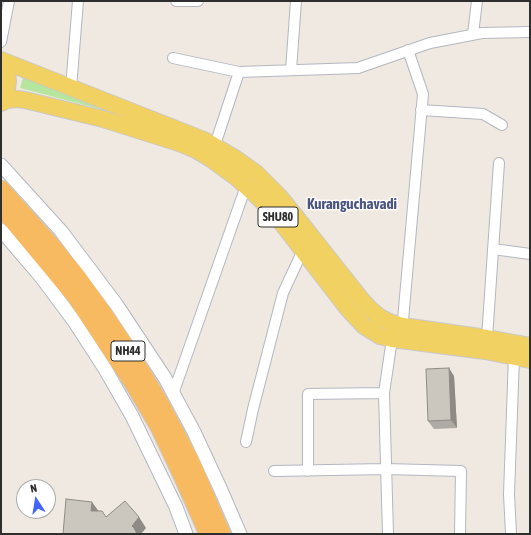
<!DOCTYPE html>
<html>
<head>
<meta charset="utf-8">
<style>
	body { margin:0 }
	#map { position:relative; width:531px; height:535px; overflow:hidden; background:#efe9e1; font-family:"Asap Condensed",sans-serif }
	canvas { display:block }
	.frame { position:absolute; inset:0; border:2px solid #2e2e2e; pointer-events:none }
	.north { position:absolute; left:16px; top:479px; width:40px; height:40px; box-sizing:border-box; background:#fff; border:1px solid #ababab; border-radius:50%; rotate:348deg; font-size:11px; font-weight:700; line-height:16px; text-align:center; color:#2e2e2e }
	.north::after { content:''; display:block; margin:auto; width:14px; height:18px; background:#4264fb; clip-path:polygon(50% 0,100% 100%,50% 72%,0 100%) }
</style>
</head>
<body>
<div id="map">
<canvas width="531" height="535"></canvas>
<div class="frame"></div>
<div class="north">N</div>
</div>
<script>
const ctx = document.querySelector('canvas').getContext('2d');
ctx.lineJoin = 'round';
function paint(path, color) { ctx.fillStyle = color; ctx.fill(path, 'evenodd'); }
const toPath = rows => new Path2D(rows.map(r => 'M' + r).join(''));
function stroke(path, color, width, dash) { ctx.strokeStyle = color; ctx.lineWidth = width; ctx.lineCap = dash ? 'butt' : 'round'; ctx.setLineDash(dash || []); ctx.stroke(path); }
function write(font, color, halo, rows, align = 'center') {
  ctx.font = font + ' "Asap Condensed",sans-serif'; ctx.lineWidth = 3; ctx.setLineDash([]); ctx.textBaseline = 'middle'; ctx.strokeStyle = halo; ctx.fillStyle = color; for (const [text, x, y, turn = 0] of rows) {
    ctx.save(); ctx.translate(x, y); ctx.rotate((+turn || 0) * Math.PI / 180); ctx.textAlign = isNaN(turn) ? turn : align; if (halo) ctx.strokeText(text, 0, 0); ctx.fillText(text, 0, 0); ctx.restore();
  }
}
const green = toPath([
	[24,75,109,109,108,111,20,88]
]);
const minor = toPath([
	[176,1,198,1],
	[473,34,477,1],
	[1,42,9,1],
	[173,58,239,72],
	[291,70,296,1],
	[71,88,78,1],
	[421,110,483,114,502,125],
	[213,151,239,72,358,68,430,43,482,33,530,32],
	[493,249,530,254],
	[402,331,423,94,408,50],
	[487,338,499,163],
	[173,394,246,186],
	[246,442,253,409,283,293,303,250],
	[274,471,386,469,461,471,460,534],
	[308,471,308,394,384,393],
	[388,534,384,393,392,339],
	[511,534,509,494,514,356]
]);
const tertiary = toPath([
	[1,165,61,231,116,304,165,378,194,432,220,488,240,534],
	[1,230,42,278,74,321,105,369,132,416,176,507,186,534]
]);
const primary = toPath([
	[1,60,204,140,235,158,256,173,279,196,296,217,361,299,370,309,381,318,392,323,403,326,487,338,530,346],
	[1,63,3,65,7,73,8,81,7,89,4,97,1,101],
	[1,103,7,100,17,99,25,100,103,119,179,143,196,150,211,159,237,178,259,198,277,217,348,309,364,326,380,336,392,339,485,351,530,360]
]);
const trunk = toPath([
	[1,189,51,245,78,278,103,313,132,356,161,405,192,464,222,534],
	[1,209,13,221,76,297,133,383,159,427,183,478,208,534]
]);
const wall = toPath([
	[454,376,457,428,434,429,428,421]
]);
const shadedWall = toPath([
	[449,368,454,376,457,428,451,420],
	[92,502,100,513,91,511],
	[139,517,146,528,141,534,137,534,132,526]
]);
const building = toPath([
	[449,368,451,420,428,421,426,369,449,368],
	[66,499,92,502,91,511,102,511,106,517,125,501,139,517,132,526,134,528,137,534,63,534,66,499]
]);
const shields = [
	[278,217,40],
	[128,351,34]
];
const shieldNames = [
	["SHU80",278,217],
	["NH44",128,351]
];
const quarterNames = [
	["Kuranguchavadi",352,204]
];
paint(green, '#b6e59e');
stroke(minor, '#b4b7c1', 12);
stroke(tertiary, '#b4b7c1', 15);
stroke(primary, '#c9c9c9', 18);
stroke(trunk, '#c9c9c9', 19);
stroke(minor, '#fff', 10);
stroke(tertiary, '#fff', 13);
stroke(primary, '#f2d163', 16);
stroke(trunk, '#f8ba60', 17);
paint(wall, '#afaba4');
paint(shadedWall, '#8e8b86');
paint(building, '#cbc7bf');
stroke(building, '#8e8b86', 1);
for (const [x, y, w] of shields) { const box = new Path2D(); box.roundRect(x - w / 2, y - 10, w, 20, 3); ctx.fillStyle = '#fff'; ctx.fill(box); stroke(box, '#2e2e2e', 1); }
write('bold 12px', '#2e2e2e', null, shieldNames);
write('bold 15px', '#4d5680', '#fff', quarterNames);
</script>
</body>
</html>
